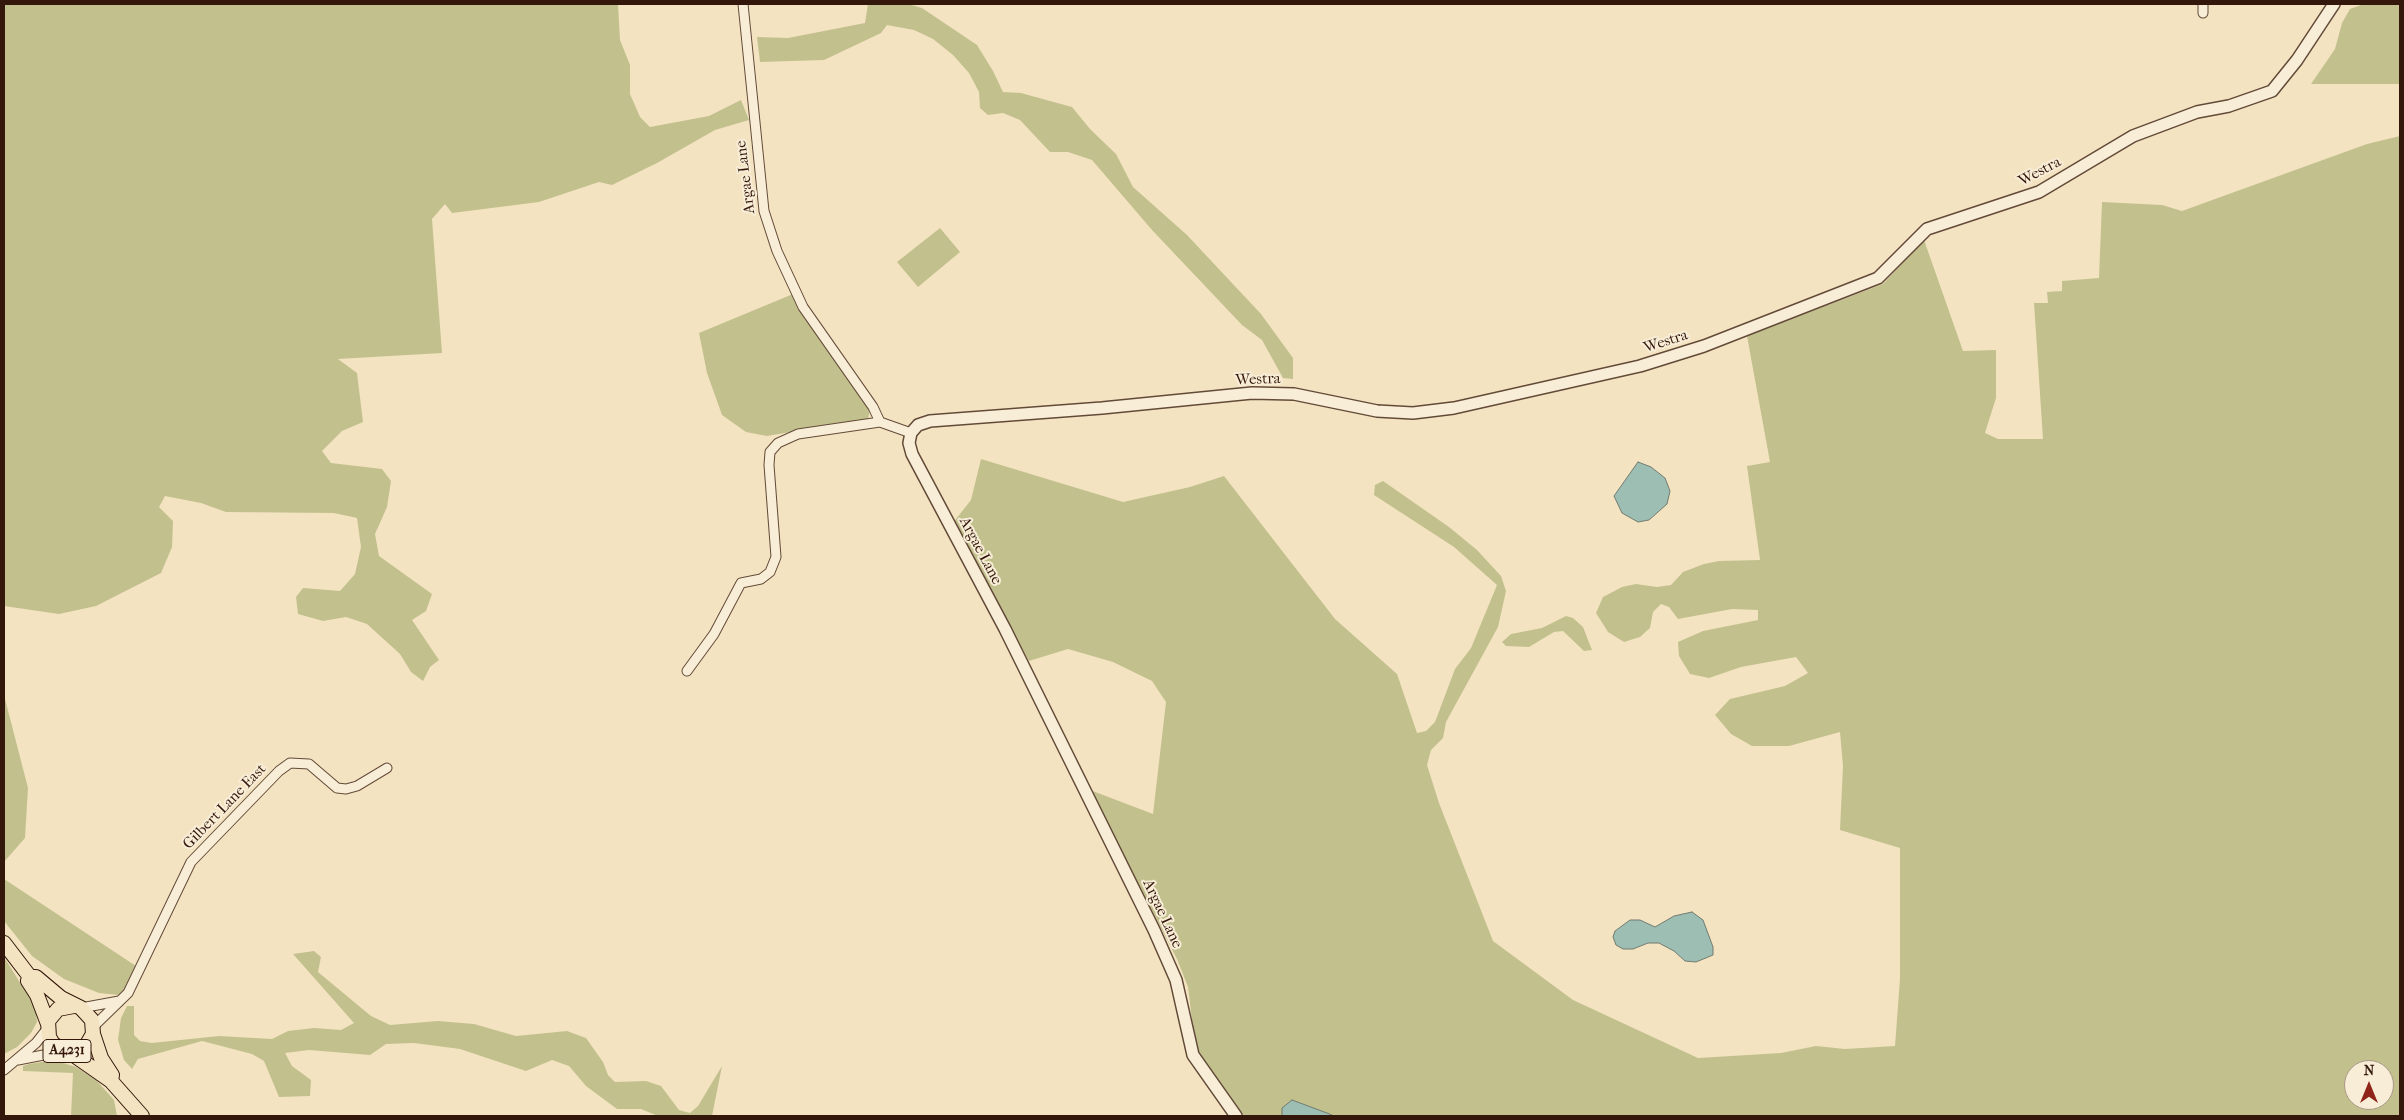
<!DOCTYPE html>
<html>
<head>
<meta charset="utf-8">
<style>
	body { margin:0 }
	#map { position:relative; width:2404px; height:1120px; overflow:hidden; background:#f4e3c1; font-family:"IM FELL French Canon",serif }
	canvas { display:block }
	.frame { position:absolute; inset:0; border:5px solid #33170b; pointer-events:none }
	.north { position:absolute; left:2344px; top:1060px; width:50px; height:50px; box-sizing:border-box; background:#f8edd7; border:1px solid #a99785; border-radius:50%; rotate:0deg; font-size:14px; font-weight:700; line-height:20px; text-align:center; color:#33170b }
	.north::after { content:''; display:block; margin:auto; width:18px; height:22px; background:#8f2418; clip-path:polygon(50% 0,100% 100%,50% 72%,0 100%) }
</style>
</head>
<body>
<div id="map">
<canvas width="2404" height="1120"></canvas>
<div class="frame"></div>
<div class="north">N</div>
</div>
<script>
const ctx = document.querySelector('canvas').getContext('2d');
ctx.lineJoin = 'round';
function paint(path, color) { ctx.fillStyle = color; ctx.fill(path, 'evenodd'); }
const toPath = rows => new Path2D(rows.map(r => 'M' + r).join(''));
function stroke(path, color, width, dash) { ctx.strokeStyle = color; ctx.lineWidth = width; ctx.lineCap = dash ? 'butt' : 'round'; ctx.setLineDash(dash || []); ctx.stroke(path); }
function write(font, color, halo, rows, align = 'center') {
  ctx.font = font + ' "IM FELL French Canon",serif'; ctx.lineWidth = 4; ctx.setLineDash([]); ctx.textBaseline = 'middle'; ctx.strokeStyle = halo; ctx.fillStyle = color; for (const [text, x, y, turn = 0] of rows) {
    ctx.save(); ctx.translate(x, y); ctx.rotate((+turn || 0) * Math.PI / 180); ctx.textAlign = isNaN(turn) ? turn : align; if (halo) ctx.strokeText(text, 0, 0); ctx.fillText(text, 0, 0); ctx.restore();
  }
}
const green = toPath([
	[4,4,618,4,620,40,630,65,630,94,640,117,650,127,709,116,741,100,749,120,715,130,657,163,612,185,599,182,539,202,452,213,445,204,432,219,442,353,338,359,357,373,363,422,342,431,322,451,331,463,382,469,391,481,387,507,375,534,379,556,432,594,426,611,412,620,439,660,430,667,423,681,411,672,400,654,367,624,346,617,323,621,298,614,296,597,303,588,340,591,355,574,361,547,357,518,334,513,226,512,201,503,165,496,159,507,173,521,172,547,161,573,96,606,59,614,4,606],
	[868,4,908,4,922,8,977,45,993,71,1003,92,1021,93,1072,107,1090,129,1116,154,1133,187,1187,235,1261,314,1293,358,1293,379,1283,378,1262,340,1242,325,1152,230,1092,160,1068,152,1050,152,1020,120,1003,113,988,115,980,108,979,92,969,73,953,55,933,39,914,30,887,25,881,33,824,60,760,62,757,37,788,38,865,23],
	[2364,4,2400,4,2400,84,2311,84,2335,49,2342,23,2350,9],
	[2400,136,2400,1116,1244,1116,1196,1053,1188,987,1177,959,1090,790,1153,814,1166,702,1152,681,1113,662,1068,649,1029,661,952,524,971,500,981,459,1123,502,1190,487,1224,476,1335,619,1397,674,1417,733,1426,731,1435,722,1455,669,1471,648,1497,585,1454,547,1374,495,1375,485,1383,481,1449,527,1477,550,1501,576,1506,591,1498,627,1446,722,1443,738,1431,750,1427,765,1439,803,1493,941,1573,1000,1698,1058,1781,1053,1816,1046,1845,1049,1895,1046,1900,979,1900,848,1840,830,1843,766,1840,732,1789,746,1752,746,1731,734,1715,715,1730,699,1785,686,1808,673,1796,657,1741,667,1709,678,1690,674,1679,656,1678,642,1703,631,1758,620,1758,610,1732,609,1678,619,1669,607,1661,604,1653,612,1650,628,1640,637,1624,642,1608,632,1596,613,1603,597,1622,587,1636,584,1657,587,1671,585,1683,572,1704,564,1719,561,1760,560,1747,466,1770,462,1747,336,1883,284,1924,240,1963,351,1996,350,1996,398,1985,433,1998,439,2043,439,2034,303,2048,303,2047,292,2062,291,2062,281,2099,278,2102,202,2162,205,2182,211,2367,144],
	[2354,1070,2384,1070,2384,1100,2354,1100],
	[940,228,960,252,918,287,897,262],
	[793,294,816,334,870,410,868,419,767,436,746,432,722,415,707,373,699,333],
	[1566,616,1573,618,1583,627,1592,650,1584,651,1563,631,1554,632,1529,647,1506,646,1502,642,1511,634,1542,628],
	[4,695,28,788,25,838,4,862],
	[4,879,136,966,127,987,119,995,99,993,64,979,32,956,4,921],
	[314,951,321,957,318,972,371,1016,390,1025,438,1021,474,1024,516,1036,567,1031,586,1038,603,1062,608,1075,615,1082,646,1081,661,1086,679,1110,690,1113,698,1106,722,1066,712,1116,658,1116,641,1109,617,1109,586,1086,569,1066,552,1060,526,1071,460,1049,414,1043,386,1044,370,1055,309,1050,285,1053,292,1066,311,1080,310,1096,279,1097,264,1061,252,1054,202,1041,138,1059,132,1069,124,1060,118,1040,121,1018,127,1006,134,1006,134,1035,140,1041,152,1043,219,1036,272,1039,288,1031,314,1028,341,1030,354,1023,293,954],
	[4,957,36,1008,37,1022,31,1033,17,1047,4,1054],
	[54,1060,76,1067,97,1081,114,1100,117,1116,71,1116,73,1073,23,1071,23,1066,29,1064]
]);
const water = toPath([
	[1638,462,1651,467,1665,478,1670,491,1667,504,1649,520,1638,522,1622,513,1614,496,1638,462],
	[1692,912,1703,920,1713,947,1713,955,1696,962,1685,961,1674,951,1659,943,1648,943,1633,949,1623,949,1616,945,1613,937,1615,931,1630,920,1640,920,1655,927,1674,916,1692,912],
	[1292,1100,1327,1113,1334,1116,1282,1116,1282,1108,1292,1100]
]);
const minor = toPath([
	[743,4,764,211,777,251,803,307,873,407,880,422,911,433],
	[2203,4,2203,13],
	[687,671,714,634,741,583,761,579,770,572,776,557,769,465,770,452,778,443,798,434,880,422],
	[81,1008,119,1001],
	[93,1027,128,993,191,862,279,771,290,763,309,764,337,788,346,789,357,786,387,768],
	[18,1060,64,1051],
	[4,1070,36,1043,47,1029]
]);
const tertiary = toPath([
	[1236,1116,1193,1055,1176,980,1154,930,1005,629,912,454,909,443,911,433,918,425,930,421,1102,408,1252,393,1294,394,1377,411,1413,413,1454,408,1640,366,1704,346,1878,278,1927,229,2039,192,2133,136,2197,112,2229,106,2272,91,2297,60,2334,4]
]);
const primary = toPath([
	[4,943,30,977,28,981,37,995,48,1024],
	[30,977,36,977,61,998,81,1008,92,1020,93,1034,86,1046,80,1050,65,1051,53,1044,49,1037,48,1021,58,1009,74,1006],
	[93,1034,101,1058,112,1075,111,1081],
	[68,1051,111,1081,142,1116]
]);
const shields = [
	[67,1051,48]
];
const shieldNames = [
	["A4231",67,1051]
];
const streetNames = [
	["Westra",2040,172,-28],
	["Argae Lane",746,177,-97],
	["Westra",1666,342,-18],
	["Westra",1258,380,-2],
	["Argae Lane",980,551,62],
	["Gilbert Lane East",225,807,-46],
	["Argae Lane",1162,914,65]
];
paint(green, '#c2c18e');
paint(water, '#9cbeb3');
stroke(water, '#727b70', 1);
stroke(minor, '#634a38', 11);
stroke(tertiary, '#634a38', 14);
stroke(primary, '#33170b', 16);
stroke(minor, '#f8edd7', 9);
stroke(tertiary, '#f8edd7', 11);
stroke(primary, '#f4e3c1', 14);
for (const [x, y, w] of shields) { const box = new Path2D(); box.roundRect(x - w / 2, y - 11.5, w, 23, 4); ctx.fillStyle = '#f8edd7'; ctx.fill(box); stroke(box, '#33170b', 1); }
write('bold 14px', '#33170b', null, shieldNames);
write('15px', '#33170b', '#f8edd7', streetNames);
</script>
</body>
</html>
